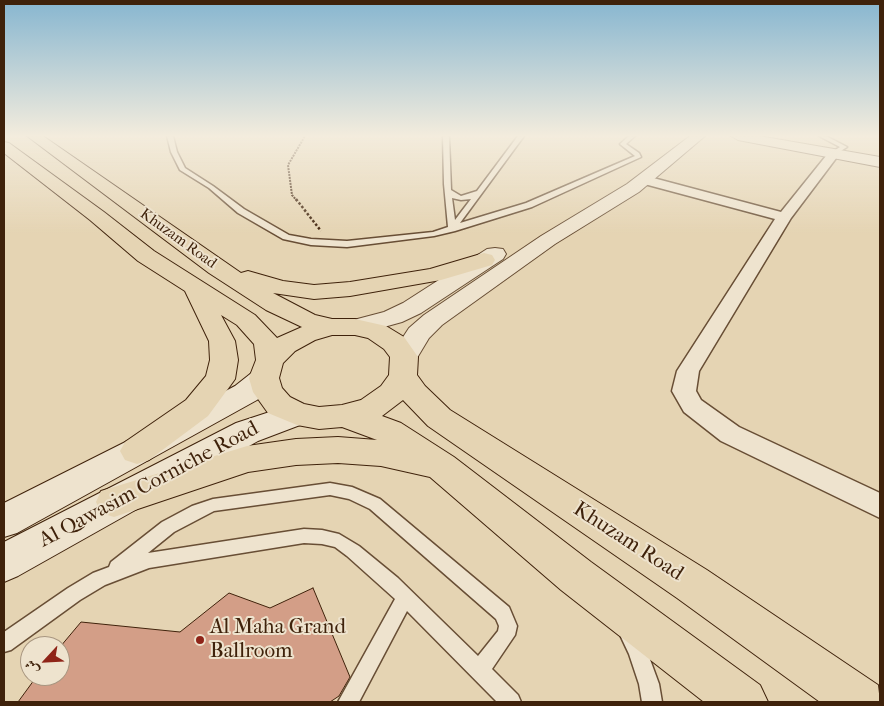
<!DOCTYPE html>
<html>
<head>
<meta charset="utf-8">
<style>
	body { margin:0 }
	#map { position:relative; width:884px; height:706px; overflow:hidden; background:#e5d4b3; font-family:"IM FELL French Canon",Amiri,serif }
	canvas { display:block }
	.frame { position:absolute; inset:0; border:5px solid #3f220b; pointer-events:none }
	.north { position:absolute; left:20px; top:636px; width:50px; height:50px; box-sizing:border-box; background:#eee3ce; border:1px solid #a89680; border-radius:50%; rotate:245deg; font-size:14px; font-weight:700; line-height:20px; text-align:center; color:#3f220b }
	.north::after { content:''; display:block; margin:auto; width:18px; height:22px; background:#8f2418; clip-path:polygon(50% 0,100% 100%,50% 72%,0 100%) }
</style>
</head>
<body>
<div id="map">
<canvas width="884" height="706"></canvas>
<div class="frame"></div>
<div class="north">ش</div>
</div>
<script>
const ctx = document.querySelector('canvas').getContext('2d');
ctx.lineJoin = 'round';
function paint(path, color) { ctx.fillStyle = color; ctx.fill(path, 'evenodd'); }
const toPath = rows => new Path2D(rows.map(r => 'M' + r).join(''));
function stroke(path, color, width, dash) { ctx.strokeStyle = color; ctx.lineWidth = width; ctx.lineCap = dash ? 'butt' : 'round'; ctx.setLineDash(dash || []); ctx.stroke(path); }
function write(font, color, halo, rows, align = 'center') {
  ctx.font = font + ' "IM FELL French Canon",serif'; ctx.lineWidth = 4; ctx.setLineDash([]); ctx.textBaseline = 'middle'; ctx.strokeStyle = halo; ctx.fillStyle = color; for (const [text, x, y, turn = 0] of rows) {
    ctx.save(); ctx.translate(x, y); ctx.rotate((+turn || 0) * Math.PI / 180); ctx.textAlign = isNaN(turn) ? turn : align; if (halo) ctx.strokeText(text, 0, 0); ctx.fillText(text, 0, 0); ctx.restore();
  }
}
const building = toPath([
	[313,588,350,677,339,696,330,702,18,702,37,676,60,676,60,647,81,622,180,632,229,593,270,608,313,588]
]);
const pathFar1 = toPath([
	[297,201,292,195,288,165,305,136]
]);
const path = toPath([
	[296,199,321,231]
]);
const service = toPath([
	[167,136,173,136,177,152,185,168,213,186,244,209,289,235,311,239,347,241,433,232,448,227,444,184,443,136,449,136,451,190,461,196,477,191,518,136,524,136,460,223,526,203,635,156,620,144,629,136,635,136,626,144,639,153,641,157,532,207,455,231,434,236,347,247,311,245,283,239,238,213,209,188,180,170,171,152,167,136],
	[452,198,461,200,471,199,455,220,452,198],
	[819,136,826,136,847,147,836,154,832,154,832,152,840,147,819,136],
	[330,483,352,487,380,499,509,607,517,626,515,635,492,669,518,695,521,702,497,702,407,611,359,702,338,702,395,599,347,556,335,547,322,544,304,543,149,568,105,585,80,600,11,650,4,652,4,632,68,588,93,573,109,567,111,562,162,522,192,506,213,499,330,483],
	[330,495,349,499,370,509,496,619,499,626,498,631,478,656,398,578,359,546,339,534,322,530,304,529,148,553,174,532,214,511,330,495],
	[630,628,637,630,644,643,659,684,662,702,642,702,639,684,629,654,621,637,623,630,630,628]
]);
const minor = toPath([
	[834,150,840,153,791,218,699,371,696,391,701,400,739,427,880,493,880,518,721,441,684,412,672,391,677,371,775,219,637,182,636,179,642,175,781,212,830,151,834,150]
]);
const tertiary = toPath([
	[690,136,705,136,639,192,555,244,442,325,429,338,414,363,404,366,394,363,390,357,409,328,424,315,541,236,627,184,690,136],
	[731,136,759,136,880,157,880,167,738,140,731,136],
	[495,248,503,249,506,254,503,259,421,313,402,322,355,335,346,332,342,327,346,322,384,312,403,303,487,249,495,248]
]);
const secondary = toPath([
	[264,368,274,371,279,378,274,385,257,400,17,533,4,537,4,503,205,402,235,386,254,371,264,368],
	[297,403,308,406,313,414,308,422,258,441,18,576,4,582,4,542,236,423,297,403]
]);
const primary = toPath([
	[27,136,43,136,241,273,248,271,283,281,314,285,350,282,430,269,484,253,492,255,495,260,492,265,441,280,350,296,314,299,273,293,315,315,332,319,355,319,386,326,404,337,418,357,417,375,425,386,450,410,707,570,878,685,880,702,820,702,677,598,428,426,403,400,382,416,401,423,454,457,591,562,760,685,768,702,704,702,561,590,430,477,381,466,338,463,296,465,248,472,114,517,101,513,96,502,101,491,247,446,296,439,338,437,377,440,342,427,319,429,297,425,268,413,253,392,249,378,256,360,254,344,237,325,221,315,235,341,238,360,235,379,230,386,208,416,149,460,137,464,125,460,120,451,125,442,186,400,206,376,210,360,209,341,185,291,138,261,90,220,4,153,4,142,9,143,104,212,154,251,255,315,277,338,302,327,266,310,209,273,27,136],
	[332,335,355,335,368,338,384,349,390,357,389,375,381,386,361,400,342,405,319,407,304,404,290,397,282,388,279,378,283,363,295,351,315,340,332,335]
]);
const markers = [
	[200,640,5,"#8f2418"]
];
const farStreetnames = [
	["Khuzam Road",178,239,36]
];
const nearStreetnames = [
	["Al Qawasim Corniche Road",149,485,-28],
	["Khuzam Road",628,542,33]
];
const nearPoinames = [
	["Al Maha Grand",210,628],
	["Ballroom",210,652]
];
paint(building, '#d39e87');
stroke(building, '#3f220b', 1);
stroke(service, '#684e35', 3);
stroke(minor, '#684e35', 3);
stroke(tertiary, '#684e35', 2);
stroke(secondary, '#3f220b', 2);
stroke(primary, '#3f220b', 2);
stroke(pathFar1, '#3f220b', 2, [2, 1]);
stroke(path, '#3f220b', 2.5, [2.5, 2]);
paint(service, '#eee3ce');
paint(minor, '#eee3ce');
paint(tertiary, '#eee3ce');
paint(secondary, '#eee3ce');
paint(primary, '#e5d4b3');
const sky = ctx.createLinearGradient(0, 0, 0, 234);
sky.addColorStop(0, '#87b6d0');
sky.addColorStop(0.58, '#f3ecdd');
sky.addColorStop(1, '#f3ecdd00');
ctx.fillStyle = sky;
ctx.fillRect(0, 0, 884, 234);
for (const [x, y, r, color] of markers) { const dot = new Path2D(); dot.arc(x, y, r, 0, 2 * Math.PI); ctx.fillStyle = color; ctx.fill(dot); stroke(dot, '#eee3ce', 2); }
write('15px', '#3f220b', '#eee3ce', farStreetnames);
write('21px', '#3f220b', '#eee3ce', nearStreetnames);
write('21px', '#3f220b', '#eee3ce', nearPoinames, 'left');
</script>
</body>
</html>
